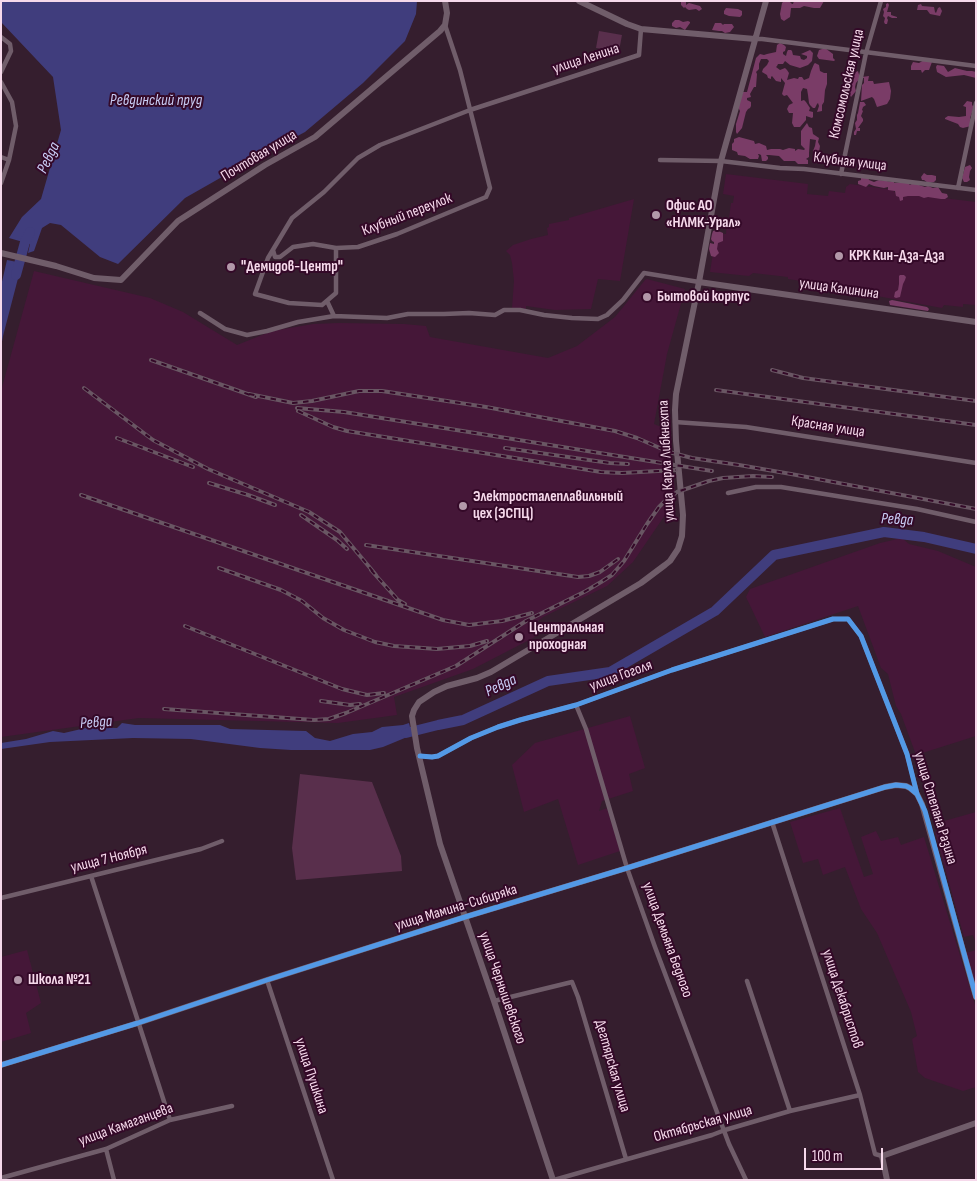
<!DOCTYPE html>
<html>
<head>
<meta charset="utf-8">
<style>
	body { margin:0 }
	#map { position:relative; width:977px; height:1181px; overflow:hidden; background:#351e2e; font-family:"Sofia Sans Condensed",sans-serif }
	canvas { display:block }
	.frame { position:absolute; inset:0; border:2px solid #f6d9eb; pointer-events:none }
	.scale { position:absolute; left:804px; top:1148px; width:79px; height:22px; box-sizing:border-box; border:2px solid #f6d9eb; border-top:0; padding-left:6px; font-size:15px; line-height:18px; white-space:nowrap; color:#f6d9eb; -webkit-text-stroke:4px #340928; paint-order:stroke }
</style>
</head>
<body>
<div id="map">
<canvas width="977" height="1181"></canvas>
<div class="frame"></div>
<div class="scale">100 m</div>
</div>
<script>
const ctx = document.querySelector('canvas').getContext('2d');
ctx.lineJoin = 'round';
function paint(path, color) { ctx.fillStyle = color; ctx.fill(path, 'evenodd'); }
const toPath = rows => new Path2D(rows.map(r => 'M' + r).join(''));
function stroke(path, color, width, dash) { ctx.strokeStyle = color; ctx.lineWidth = width; ctx.lineCap = dash ? 'butt' : 'round'; ctx.setLineDash(dash || []); ctx.stroke(path); }
function write(font, color, halo, rows, align = 'center') {
  ctx.font = font + ' "Sofia Sans Condensed",sans-serif'; ctx.lineWidth = 4; ctx.setLineDash([]); ctx.textBaseline = 'middle'; ctx.strokeStyle = halo; ctx.fillStyle = color; for (const [text, x, y, turn = 0] of rows) {
    ctx.save(); ctx.translate(x, y); ctx.rotate((+turn || 0) * Math.PI / 180); ctx.textAlign = isNaN(turn) ? turn : align; if (halo) ctx.strokeText(text, 0, 0); ctx.fillText(text, 0, 0); ctx.restore();
  }
}
const built = toPath([
	[726,174,808,184,807,194,828,196,829,191,845,193,846,187,850,184,894,190,894,192,976,202,976,305,963,304,963,307,944,305,942,308,877,296,875,294,801,283,801,281,788,279,788,277,753,273,749,276,710,272,716,233,726,234,727,218,729,218,731,203,733,203,734,196,723,194],
	[634,199,620,281,598,279,591,309,555,310,526,306,526,309,512,308,514,281,512,263,510,255,506,251,513,245,531,239,548,235,547,228,549,227,549,224,569,220,569,218],
	[34,271,150,298,183,312,237,345,272,331,313,324,339,323,404,324,426,326,430,337,548,358,577,346,615,317,645,280,647,279,685,289,667,354,654,424,668,430,676,499,633,562,607,586,543,617,530,628,535,637,473,669,394,697,397,715,338,723,139,718,1,737,1,391],
	[902,538,909,544,938,551,976,567,976,736,916,755,901,714,896,706,888,674,881,668,858,606,765,637,746,597,750,589,880,543],
	[630,716,645,768,629,774,633,791,602,801,599,811,607,808,620,851,578,865,558,799,524,812,512,765,535,743],
	[840,808,864,877,873,874,861,837,876,831,881,841,898,837,901,845,924,837,976,1008,976,1087,963,1091,925,1078,918,1072,912,1039,917,1036,911,1012,877,933,861,909,845,867,823,875,818,859,803,863,790,822],
	[976,812,976,943,973,935,964,937,935,832,939,830,937,823],
	[27,950,41,1003,26,1013,31,1033,1,1042,1,957],
	[976,950,976,987,966,953]
]);
const green = toPath([
	[599,31,622,35,619,51,596,48],
	[300,774,372,782,401,856,402,871,296,880,292,848]
]);
const forest = toPath([
	[681,1,686,1,686,5,689,3,700,6,702,9,699,11,696,9,689,10,687,9,685,7,684,8,681,5],
	[784,1,789,1,792,4,793,4,794,1,824,1,820,8,814,8,804,6,800,8,791,8,790,17,784,21,781,19,780,14,782,3],
	[888,3,889,5,887,12,891,12,891,15,897,17,897,18,892,18,888,16,887,18,888,20,887,24,885,24,884,22,885,18,883,16,884,12,883,9,886,7,886,4],
	[921,4,922,6,934,7,935,12,936,13,938,8,940,7,942,11,940,16,930,14,927,10,917,10,918,5],
	[726,8,738,9,742,11,742,15,740,17,729,16,724,14,724,11],
	[675,20,679,20,683,22,688,21,690,22,690,23,685,30,680,27,676,28,672,26,672,23],
	[715,23,721,23,723,25,724,24,732,24,734,27,730,32,725,33,722,31,719,31,712,30],
	[780,43,784,45,786,47,785,51,783,52,783,54,786,56,787,52,788,50,791,50,792,51,793,55,800,56,801,59,804,60,807,58,807,56,801,54,810,50,813,53,812,61,808,65,800,68,790,65,785,61,783,64,778,64,777,66,776,67,780,70,785,68,787,70,789,73,787,80,794,78,798,79,799,77,802,77,804,80,809,78,811,71,814,64,815,63,819,65,820,71,824,73,827,73,827,84,825,90,824,102,822,105,822,111,817,112,819,106,818,103,817,104,815,108,813,108,810,105,809,103,808,95,807,89,803,88,801,92,801,101,804,100,806,102,810,108,809,111,813,112,813,117,812,118,806,116,806,120,800,127,794,127,792,123,793,113,789,113,787,109,789,105,793,103,787,95,784,96,782,94,785,83,781,78,781,82,776,81,772,76,771,77,771,79,768,78,767,75,762,72,763,69,767,65,769,61,767,59,761,59,759,64,759,69,756,72,757,74,756,87,754,87,750,94,751,97,747,98,747,100,751,102,751,106,750,108,748,109,746,112,742,128,737,134,736,132,736,124,740,111,738,107,743,92,747,92,756,58,760,54,764,55,767,54,776,52,777,45],
	[825,48,833,54,833,58,835,60,834,61,819,59,817,56,819,50],
	[926,59,932,62,929,70,925,70,922,73,921,70,911,70,911,66,913,62,919,63],
	[937,65,944,66,948,72,955,68,967,71,972,71,976,72,976,78,964,75,946,77,937,72,936,67],
	[858,71,860,78,856,83,855,87,856,91,851,97,849,93,850,86,854,78,852,74],
	[869,76,868,81,873,81,874,84,889,82,891,91,890,99,887,104,877,107,874,99,872,97,861,101,862,85,864,83,864,78,862,78,862,77],
	[967,101,972,102,972,105,974,107,970,118,972,121,971,126,963,128,960,127,958,124,945,119,945,118,948,116,959,117,966,116,966,107,963,106],
	[860,102,864,102,866,105,863,107,862,110,863,111,861,116,863,119,863,121,858,128,860,128,860,131,857,131,856,135,854,135,854,132,856,129,855,123,857,120,857,115,858,113],
	[807,123,809,127,812,128,813,134,819,138,818,142,820,146,819,152,817,154,814,154,813,151,815,146,816,140,810,139,809,153,809,157,806,159,808,160,808,164,798,164,795,161,784,161,779,156,769,155,766,155,768,157,768,159,766,161,762,161,761,155,759,154,758,154,759,156,758,159,750,159,745,156,738,155,737,152,732,150,732,144,734,142,734,139,739,137,754,141,755,144,759,143,766,146,767,150,771,149,780,149,783,150,789,148,795,149,795,151,798,149,804,150,805,149,801,145,801,131],
	[970,165,972,168,970,171,969,177,970,180,967,182,964,182,962,178,965,167],
	[924,173,927,175,932,175,936,176,936,180,934,182,928,183,924,180,922,180,921,177],
	[861,177,868,177,869,180,874,182,879,180,894,182,894,183,907,182,910,185,913,183,925,187,928,186,933,188,938,187,942,193,947,194,948,197,945,199,941,199,928,197,924,198,919,196,908,196,903,197,903,200,900,201,899,197,896,196,895,191,888,190,888,187,884,188,874,186,869,184,866,187,858,184,858,181,861,180],
	[716,230,723,233,723,241,718,243,717,249,719,253,715,257,711,256,709,249,710,243,714,244,714,242,712,241,711,239,712,234,713,231],
	[900,275,904,275,906,277,905,280,903,284,900,297,896,298,894,297,895,292,898,290,899,284,899,276],
	[892,300,927,307,929,309,928,311,890,305,889,301]
]);
const water = toPath([
	[1,1,417,1,416,14,405,41,363,83,305,132,243,165,185,198,118,264,100,257,61,225,50,223,42,228,34,251,28,253,30,244,9,238,22,217,41,199,61,130,53,77,1,22],
	[7,260,22,263,3,336,1,347,1,286],
	[122,723,135,725,220,725,230,729,306,731,315,738,330,741,353,734,372,732,382,727,403,725,409,723,412,735,383,747,370,750,291,750,260,748,191,739,133,738,50,742,1,749,1,743,26,739,53,731,64,733,90,727,117,728]
]);
const river = toPath([
	[16,275,25,242,30,232],
	[406,733,438,725,463,720,548,681,610,672,715,611,774,555,884,532,924,537,976,549]
]);
const street = toPath([
	[1,37,10,44,11,51,1,72],
	[755,39,762,39,976,66],
	[1,82,12,102,16,126,9,160,1,183],
	[1,157,9,160],
	[660,160,721,161,780,168,804,169,976,190],
	[841,174,866,53,881,1],
	[958,188,976,103],
	[336,248,336,293,322,305,289,303,255,294,268,258,292,218,324,192,358,158,380,145,470,110,639,55,641,29],
	[273,250,275,257,280,257,293,247,313,244,336,248,358,247,397,234,486,197,490,188,460,70,445,25],
	[327,301,334,316],
	[200,313,225,329,247,335,267,331,298,322,334,316,387,318,408,314,444,314,469,313,495,315,504,310,520,310,544,315,572,318,598,319,607,315,623,300,644,273,699,282],
	[675,422,746,427,976,463],
	[728,493,756,487,781,487,917,509,976,522],
	[576,705,586,729,627,868,655,947,729,1144,746,1180],
	[420,756,432,757,438,756,471,738,498,727,520,720,576,705,672,670,833,619,848,619,861,636,907,754,917,793],
	[772,822,860,1095,875,1154,882,1156],
	[91,876,170,1120],
	[1,898,201,849,222,841],
	[267,980,333,1180],
	[747,981,790,1111],
	[494,1001,572,982,578,997,626,1159],
	[106,1149,114,1180],
	[1,1178,106,1149,170,1120,232,1106],
	[554,1180,712,1135,725,1130,790,1111,860,1095]
]);
const secondary = toPath([
	[579,1,627,24,641,29,755,39],
	[1,253,56,266,94,278,121,280,178,221,265,165,315,137,440,31,445,25,447,13,445,1],
	[699,282,976,322],
	[1,1065,138,1023,267,980,465,917,627,868,885,787,896,785,906,786,910,788,917,794,922,804,976,997],
	[553,1180,494,1001,440,844,417,748,412,716,414,710,419,702,434,692,447,686,477,678,491,672,641,583,665,565,670,561,678,549,682,536,683,515,676,441,675,410,676,394,699,282,721,161,766,1],
	[887,1180,882,1156,976,1123]
]);
const rail = toPath([
	[151,360,256,397],
	[772,370,803,378,976,401],
	[84,388,153,440,208,469,309,512,340,532,376,575],
	[716,390,976,425],
	[249,394,293,403,312,401,359,391,382,391,486,407,615,431,637,438,669,452,692,458,739,465,791,474,976,509],
	[297,408,344,412,712,471],
	[298,411,333,427,347,431,601,472,622,473,676,470],
	[117,438,193,467],
	[505,448,610,463,628,464],
	[209,483,248,495,275,505],
	[81,495,443,620,469,625,502,621,532,613],
	[301,515,337,540,347,549],
	[366,545,578,577,589,576,600,572,618,559],
	[219,568,281,590,302,601,323,618,344,630,375,642,394,646,437,649,470,646,487,641],
	[371,570,398,600,405,604],
	[185,626,342,689,367,695,384,693],
	[321,701,350,705,360,704],
	[164,709,314,720,329,719,346,713,456,666,526,621,586,591,601,582,612,575,624,561,647,524,659,507,665,501,677,492,709,481,723,478,753,476,772,477]
]);
const cycleway = toPath([
	[420,756,432,757,438,756,471,738,498,727,520,720,576,705,672,670,833,619,848,619,861,636,907,754,917,794,925,811,976,997],
	[1,1065,138,1023,267,980,465,917,627,868,885,787,896,785,906,786,910,788,917,794]
]);
const markers = [
	[656,215,5,"#b298a9"],
	[839,256,5,"#b298a9"],
	[231,267,5,"#b298a9"],
	[647,297,5,"#b298a9"],
	[463,506,5,"#b298a9"],
	[519,637,5,"#b298a9"],
	[18,980,5,"#b298a9"]
];
const streetNames = [
	["улица Ленина",586,59,-18],
	["Комсомольская улица",847,84,-77],
	["Почтовая улица",259,156,-31],
	["Клубная улица",850,162,7],
	["Клубный переулок",407,215,-21],
	["улица Калинина",839,289,8],
	["Красная улица",828,427,9],
	["улица Карла Либкнехта",667,461,-93],
	["улица Гоголя",621,676,-20],
	["улица Степана Разина",935,808,73],
	["улица 7 Ноября",109,859,-14],
	["улица Мамина-Сибиряка",456,908,-17],
	["улица Демьяна Бедного",667,940,70],
	["улица Чернышевского",502,988,71],
	["улица Декабристов",842,999,72],
	["Дегтярская улица",612,1066,74],
	["улица Пушкина",311,1076,72],
	["Октябрьская улица",703,1124,-16],
	["улица Камаганцева",126,1125,-20]
];
const poiNames = [
	["Офис АО",666,206],
	["«НЛМК-Урал»",666,223],
	["КРК Кин-Дза-Дза",849,256],
	["\"Демидов-Центр\"",241,267],
	["Бытовой корпус",657,297],
	["Электросталеплавильный",473,497],
	["цех (ЭСПЦ)",473,514],
	["Центральная",529,628],
	["проходная",529,645],
	["Школа №21",28,980]
];
const waterNames = [
	["Ревдинский пруд",156,101],
	["Ревда",49,158,-64],
	["Ревда",897,520,3],
	["Ревда",501,686,-25],
	["Ревда",96,723,-4]
];
paint(built, '#451738');
paint(green, '#592f4c');
paint(forest, '#7a3c67');
paint(water, '#403d7d');
stroke(river, '#403d7d', 10);
stroke(street, '#705d6a', 4.5);
stroke(secondary, '#705d6a', 6);
stroke(rail, '#695663', 4);
stroke(rail, '#340928', 2, [5.5]);
stroke(cycleway, '#5399e6', 5);
for (const [x, y, r, color] of markers) { const dot = new Path2D(); dot.arc(x, y, r, 0, 2 * Math.PI); ctx.fillStyle = color; ctx.fill(dot); stroke(dot, '#340928', 2); }
write('15px', '#f6d9eb', '#340928', streetNames);
write('bold 15px', '#f6d9eb', '#340928', poiNames, 'left');
write('italic 16px', '#c8ccf4', '#340928', waterNames);
</script>
</body>
</html>
